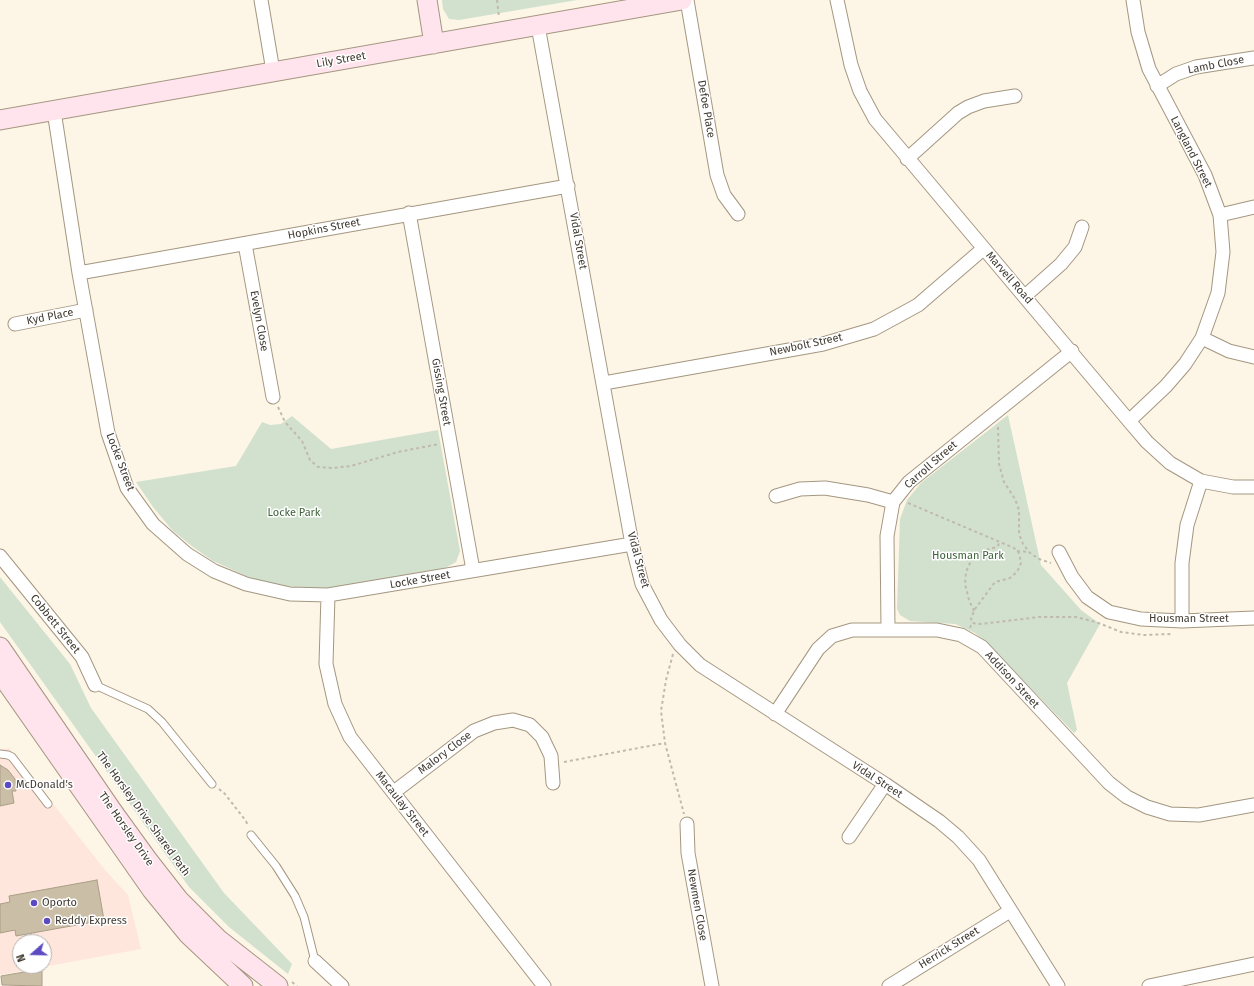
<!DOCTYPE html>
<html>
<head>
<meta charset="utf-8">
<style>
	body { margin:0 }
	#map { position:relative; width:1254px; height:986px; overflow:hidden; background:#fdf5e6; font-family:"Fira Sans",sans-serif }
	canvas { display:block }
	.north { position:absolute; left:12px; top:934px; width:40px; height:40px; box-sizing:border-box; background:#fff; border:1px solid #b3b0ad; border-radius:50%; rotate:250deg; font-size:11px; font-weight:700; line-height:16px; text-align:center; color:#403a31 }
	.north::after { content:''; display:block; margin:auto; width:14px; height:18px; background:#5c4ac2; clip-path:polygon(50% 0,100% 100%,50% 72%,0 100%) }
</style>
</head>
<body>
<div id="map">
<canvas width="1254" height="986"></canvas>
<div class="north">N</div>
</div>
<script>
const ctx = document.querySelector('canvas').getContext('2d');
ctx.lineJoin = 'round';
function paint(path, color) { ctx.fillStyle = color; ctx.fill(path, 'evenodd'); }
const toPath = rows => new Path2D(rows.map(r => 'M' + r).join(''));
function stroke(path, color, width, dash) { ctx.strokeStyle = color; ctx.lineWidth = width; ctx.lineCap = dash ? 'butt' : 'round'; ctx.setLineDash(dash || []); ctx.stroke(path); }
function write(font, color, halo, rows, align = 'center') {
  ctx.font = font + ' "Fira Sans",sans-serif'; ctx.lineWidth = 3; ctx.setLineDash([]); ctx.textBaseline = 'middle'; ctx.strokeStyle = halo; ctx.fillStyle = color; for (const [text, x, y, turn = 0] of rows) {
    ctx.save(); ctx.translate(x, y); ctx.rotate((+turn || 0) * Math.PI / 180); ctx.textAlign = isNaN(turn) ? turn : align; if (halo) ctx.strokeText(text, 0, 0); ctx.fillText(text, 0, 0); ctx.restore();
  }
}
const commercial = toPath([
	[9,748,105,870,128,895,141,949,0,975,0,750],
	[20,942,44,942,44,966,20,966]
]);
const green = toPath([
	[442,0,577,0,459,20,449,19,443,9],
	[1008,415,1041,565,1081,610,1100,624,1067,683,1077,730,1074,733,989,645,975,633,955,624,910,621,900,615,897,609,900,519,907,500,921,483],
	[292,416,331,449,438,430,460,551,456,562,445,568,331,588,302,588,274,584,253,579,213,561,193,547,173,531,153,507,136,482,236,466,262,422,270,425,281,424],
	[0,577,70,664,91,708,224,893,292,964,288,974,229,927,189,887,0,622]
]);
const building = toPath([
	[0,765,8,770,15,779,16,791,12,791,14,803,0,806,0,765],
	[97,880,104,920,16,936,15,930,0,933,0,904,10,902,9,896,97,880],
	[42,969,42,986,2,985,1,976,42,969]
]);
const path = toPath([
	[497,0,499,17],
	[278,407,285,422,302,441,310,460,318,467,332,468,351,466,398,452,439,444],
	[998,427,999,464,1004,482,1015,499,1019,510,1019,534,1023,544,1030,553,1039,559,1051,563],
	[908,503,1014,548,1019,553,1021,563,1017,572,1010,578,995,582,975,609,971,618,972,623],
	[1017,551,1029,552],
	[974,611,969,600,965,584,966,572,970,563,978,554,985,550,997,547,1000,542],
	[970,628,972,623,981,624,1039,617,1076,617,1096,622,1121,632,1144,635,1171,634],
	[673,654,666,680,661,711,665,743,684,814],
	[564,762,665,743],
	[219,789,225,794,246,821,248,826],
	[292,982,297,986]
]);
const lane = toPath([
	[95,685,148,709,162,722,212,784],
	[0,754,8,755,12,757,48,804],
	[251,835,276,866,295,896,304,917,315,961]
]);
const street = toPath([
	[261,0,273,71],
	[687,0,717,175,724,195,738,214],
	[837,0,851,65,860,91,875,119,1129,421,1147,442,1170,463,1201,481,1233,487,1254,487],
	[538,26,632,544,642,584,661,620,680,645,700,665,885,784,939,821,958,837,979,860,1058,986],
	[1157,86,1176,74,1196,67,1254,58],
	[54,111,79,273,108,433,127,488,153,524,187,554,214,571,246,584,290,594,328,595,632,544],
	[907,159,958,113,968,107,984,101,1015,96],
	[409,213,473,570],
	[1220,215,1254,207],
	[245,244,273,397],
	[79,273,568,186],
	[1025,296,1061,264,1075,247,1082,227],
	[15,324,86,310],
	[1202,338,1229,351,1254,357],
	[604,383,823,344,874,329,918,305,983,249],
	[1129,421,1166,386,1185,364,1202,338,1218,293,1223,252,1220,215,1205,175,1149,69,1138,32,1133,0],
	[776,496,800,489,825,488,868,495,893,502],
	[1059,552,1072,577,1087,597,1109,612,1141,619,1182,621,1254,618],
	[0,556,82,657,95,685],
	[328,595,326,664,335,704,350,737,544,986],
	[1182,621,1182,563,1187,525,1201,481],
	[888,629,887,536,893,502,909,482,1072,351],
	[775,714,818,649,832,636,852,630,937,630,961,635,982,647,1109,783,1127,797,1147,807,1170,814,1199,815,1254,805],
	[394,792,474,731,494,723,513,720,530,725,542,737,551,756,553,783],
	[687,824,688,853,712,986],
	[849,837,885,784],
	[315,961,342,986],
	[889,986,1010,911],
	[1149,986,1254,964]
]);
const secondary = toPath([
	[427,0,434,44],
	[0,120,682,0],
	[0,647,113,812,147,859,179,900,218,939,278,986],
	[0,673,152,890,188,934,243,986]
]);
const markers = [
	[8,785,4,"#5c4ac2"],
	[34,903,4,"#5c4ac2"],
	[47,921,4,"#5c4ac2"]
];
const streetNames = [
	["Lily Street",341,60,-10],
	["Lamb Close",1216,65,-11],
	["Defoe Place",706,109,80],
	["Langland Street",1191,152,63],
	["Hopkins Street",324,229,-11],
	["Vidal Street",578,241,80],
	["Marvell Road",1009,278,49],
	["Kyd Place",50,317,-11],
	["Evelyn Close",259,321,80],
	["Newbolt Street",806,345,-12],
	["Gissing Street",441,392,80],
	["Locke Street",120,462,69],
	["Carroll Street",931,465,-41],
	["Vidal Street",638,560,75],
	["Locke Street",420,580,-10],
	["Housman Street",1189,619],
	["Cobbett Street",55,624,51],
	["Addison Street",1012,680,47],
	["Malory Close",445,753,-37],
	["Vidal Street",877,780,33],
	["Macaulay Street",402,804,52],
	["The Horsley Drive Shared Path",143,814,54],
	["The Horsley Drive",126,829,55],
	["Newmen Close",697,905,80],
	["Herrick Street",949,948,-32]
];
const parkNames = [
	["Locke Park",294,513],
	["Housman Park",968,556]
];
const poiNames = [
	["McDonald's",16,785],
	["Oporto",42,903],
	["Reddy Express",55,921]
];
paint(commercial, '#fee6dc');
paint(green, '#d1e1ce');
paint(building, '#cbbea6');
stroke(building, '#ab9e87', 1);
stroke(lane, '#a49780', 9);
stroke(street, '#a49780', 15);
stroke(secondary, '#a49780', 21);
stroke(path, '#c1baac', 2, [3, 3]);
stroke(lane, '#fff', 7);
stroke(street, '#fff', 13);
stroke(secondary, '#ffe3ed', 19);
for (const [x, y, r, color] of markers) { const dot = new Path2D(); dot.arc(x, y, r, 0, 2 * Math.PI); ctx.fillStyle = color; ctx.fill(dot); stroke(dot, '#fff', 1.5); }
write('11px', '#403a31', '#fff', streetNames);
write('11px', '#3d6239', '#fff', parkNames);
write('11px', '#403a31', '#fff', poiNames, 'left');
</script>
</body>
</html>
